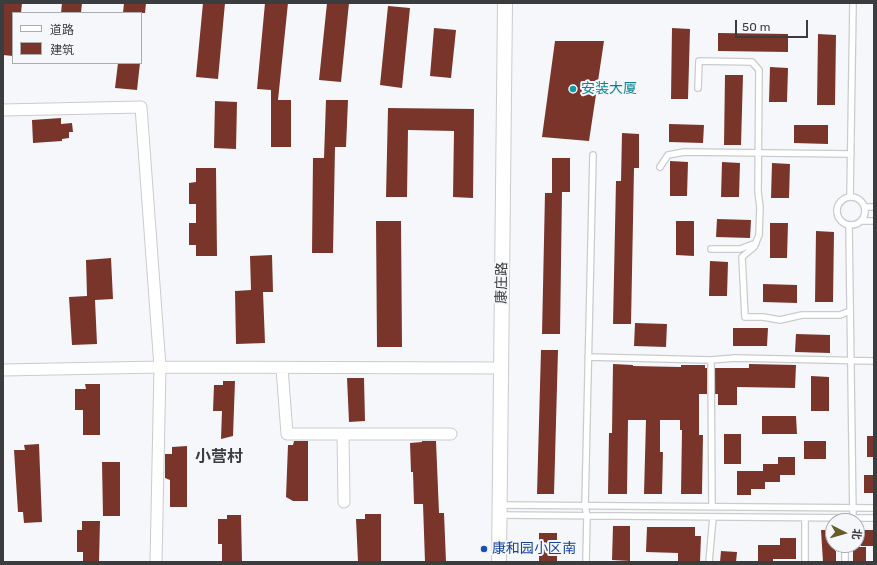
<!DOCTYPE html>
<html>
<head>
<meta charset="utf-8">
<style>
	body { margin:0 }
	#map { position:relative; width:877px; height:565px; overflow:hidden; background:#f6f7fa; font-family:Rubik,"Noto Sans SC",sans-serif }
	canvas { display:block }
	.frame { position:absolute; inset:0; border:4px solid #3b3c3d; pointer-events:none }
	.legend { position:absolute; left:12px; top:12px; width:130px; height:52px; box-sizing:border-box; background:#f6f7fa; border:1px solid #abacae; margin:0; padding:5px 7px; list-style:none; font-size:12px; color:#3b3c3d }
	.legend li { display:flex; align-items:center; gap:8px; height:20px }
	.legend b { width:20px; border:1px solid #abacae }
	.north { position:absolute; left:825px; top:513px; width:40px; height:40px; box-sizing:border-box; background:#f6f7fa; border:1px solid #abacae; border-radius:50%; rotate:96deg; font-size:11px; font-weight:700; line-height:16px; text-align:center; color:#3b3c3d }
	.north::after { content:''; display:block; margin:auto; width:14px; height:18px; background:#665d2a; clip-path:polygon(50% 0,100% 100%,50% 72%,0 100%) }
	.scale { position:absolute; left:735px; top:20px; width:73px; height:18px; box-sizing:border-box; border:2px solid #3b3c3d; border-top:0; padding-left:5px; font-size:12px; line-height:14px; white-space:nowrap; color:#3b3c3d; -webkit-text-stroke:3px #f6f7fa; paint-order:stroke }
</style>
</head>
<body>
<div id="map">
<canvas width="877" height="565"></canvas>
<div class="frame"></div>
<ul class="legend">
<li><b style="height:5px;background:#fff"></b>道路</li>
<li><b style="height:11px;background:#7a352b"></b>建筑</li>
</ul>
<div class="north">北</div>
<div class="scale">50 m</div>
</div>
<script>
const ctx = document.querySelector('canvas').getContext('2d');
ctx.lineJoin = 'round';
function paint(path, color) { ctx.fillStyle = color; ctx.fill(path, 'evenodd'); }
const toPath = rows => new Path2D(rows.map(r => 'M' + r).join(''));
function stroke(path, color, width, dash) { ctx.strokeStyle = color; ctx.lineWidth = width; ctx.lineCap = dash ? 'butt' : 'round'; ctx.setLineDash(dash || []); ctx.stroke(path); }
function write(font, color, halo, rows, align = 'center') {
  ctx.font = font + ' Rubik,"Noto Sans SC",sans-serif'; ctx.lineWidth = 4; ctx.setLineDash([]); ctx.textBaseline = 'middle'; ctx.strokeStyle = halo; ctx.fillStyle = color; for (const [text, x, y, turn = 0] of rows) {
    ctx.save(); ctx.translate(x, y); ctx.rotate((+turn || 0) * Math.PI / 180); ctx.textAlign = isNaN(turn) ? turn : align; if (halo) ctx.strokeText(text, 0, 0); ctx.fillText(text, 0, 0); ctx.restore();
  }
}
const building = toPath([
	[3,3,22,3,21,13,13,13,13,56,3,55],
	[62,3,82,3,81,13,61,13],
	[124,3,146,3,145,13,123,13],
	[203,3,225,3,218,79,196,77],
	[265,3,288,3,278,100,291,100,291,147,271,147,271,90,257,89],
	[327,3,349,3,341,82,319,80],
	[388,6,410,8,402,88,380,85],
	[434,28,456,30,451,78,430,76],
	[672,28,690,29,688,99,671,99],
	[718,33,788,34,788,52,718,51],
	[818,34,836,35,835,105,817,105],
	[555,41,604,41,589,141,542,137],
	[118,63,140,63,137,90,115,88],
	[770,67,788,68,787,102,769,102],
	[725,75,743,75,741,145,724,145],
	[326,100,348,100,346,147,335,147,333,253,312,253,313,158,324,158],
	[215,101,237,102,236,149,214,148],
	[388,108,474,109,473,198,453,197,454,131,408,130,407,197,386,197],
	[61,118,61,124,72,123,73,132,69,132,69,138,62,139,62,141,33,143,32,120],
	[669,124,704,125,703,143,669,142],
	[794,125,828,125,828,144,794,143],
	[622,133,639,134,639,168,634,168,631,324,613,324,616,181,621,181],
	[552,158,570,158,570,192,562,192,560,334,542,334,545,193,552,193],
	[670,161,688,162,687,196,670,196],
	[722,162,740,163,739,197,721,197],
	[772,163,790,164,789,198,771,198],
	[196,168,216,168,217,256,196,256,196,245,189,245,189,223,196,223,196,204,189,204,189,183,196,182],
	[717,219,751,220,750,238,716,237],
	[376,221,401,221,402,347,377,347],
	[676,221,694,221,694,256,676,255],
	[770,223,788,223,787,258,770,258],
	[816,231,834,232,833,302,815,302],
	[272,255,273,292,263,292,265,343,236,344,235,291,251,290,250,256],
	[111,258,113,299,95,300,97,344,72,345,69,297,87,296,86,260],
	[710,261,728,262,727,296,709,296],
	[763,284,797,285,797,303,763,302],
	[635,323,667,324,666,347,634,346],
	[733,328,768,328,767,346,733,346],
	[796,334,830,335,830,353,795,352],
	[541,350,558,350,554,494,537,494],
	[613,364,633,365,633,366,681,367,681,365,705,365,705,368,707,368,707,394,699,394,699,435,703,435,702,494,681,494,682,430,680,430,680,420,660,420,660,452,663,452,662,494,644,494,646,420,628,420,627,494,608,494,609,433,612,433],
	[749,364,796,365,795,388,737,387,737,405,718,405,718,394,715,394,715,368,749,368],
	[811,376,829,377,829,411,811,411],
	[347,378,364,378,365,421,349,422],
	[223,381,235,381,233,436,221,439,222,411,213,411,214,385,223,385],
	[85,384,100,384,100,435,83,435,83,410,75,410,75,389,86,389],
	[762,416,796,416,797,434,762,434],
	[724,434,741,434,741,464,724,464],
	[867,436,874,436,874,457,867,457],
	[294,441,308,441,308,501,293,501,286,497,288,445,293,445],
	[422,441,436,441,439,513,444,513,446,562,425,562,423,504,414,504,413,472,411,472,410,443,422,442],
	[804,441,826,441,826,459,804,459],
	[39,444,42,522,24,523,23,512,18,512,14,450,25,450,24,445],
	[187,446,187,507,170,507,170,480,165,478,165,454,172,454,172,447],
	[778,457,795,457,795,475,780,475,780,482,765,482,765,489,751,489,751,495,737,495,737,471,763,471,763,464,778,464],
	[102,462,120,462,120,516,103,516],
	[864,475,874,475,874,493,864,493],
	[365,514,381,514,381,562,358,562,356,519,365,519],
	[227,515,241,515,242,562,222,562,222,544,218,544,218,519,227,519],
	[82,521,100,521,99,562,83,562,83,552,77,552,77,530,82,530],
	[613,526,630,526,630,561,612,560],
	[647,527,695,527,695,536,701,536,700,562,678,562,678,553,646,552],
	[821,530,833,530,833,545,835,545,835,551,836,551,836,562,823,562],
	[861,530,874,530,874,546,861,546],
	[539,533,557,533,557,562,539,562],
	[780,538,796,538,796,559,773,559,773,562,758,562,758,545,780,545],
	[853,547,866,547,866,562,853,562],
	[721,551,737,552,736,562,720,562]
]);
const service = toPath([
	[698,88,699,61,752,62,759,70,758,192,760,207,759,235,754,247,742,257,745,317,763,317,780,320,802,315,840,315,850,311],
	[660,167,668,155,684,152,851,154],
	'837 211a14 14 0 1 1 28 0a14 14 0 1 1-28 0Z',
	[850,197,853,3],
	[865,207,874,207],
	[863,221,874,221],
	[849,226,853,518,874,518],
	[711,249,740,249,756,243],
	[588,357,711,360],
	[499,505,874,508],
	[712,507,711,360,735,358,874,361],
	[499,515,853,518],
	[845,545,845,562],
	[586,562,587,516,585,506,593,155],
	[709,562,713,517],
	[805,562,805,518]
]);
const minor = toPath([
	[3,110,141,107,160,367,156,562],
	[282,368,287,434,343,434,344,502],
	[3,370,160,367,502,368],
	[343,434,451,434]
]);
const tertiary = toPath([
	[499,562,505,3]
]);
const markers = [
	[573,89,4,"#0f9aa8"],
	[484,549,4,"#1a4fb4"]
];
const cultureNames = [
	["安装大厦",581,89]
];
const streetNames = [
	["康庄路",502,283,-89]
];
const transitNames = [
	["康和园小区南",492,549]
];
const quarterNames = [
	["小营村",219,457]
];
paint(building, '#7a352b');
stroke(service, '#c9cbcd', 8);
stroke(minor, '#c9cbcd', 13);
stroke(tertiary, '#c9cbcd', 16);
stroke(service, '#fff', 5.5);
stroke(minor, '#fff', 11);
stroke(tertiary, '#fff', 14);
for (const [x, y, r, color] of markers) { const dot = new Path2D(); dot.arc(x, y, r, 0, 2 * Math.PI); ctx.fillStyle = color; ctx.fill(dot); stroke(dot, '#f6f7fa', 1.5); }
write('14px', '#0d838f', '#f6f7fa', cultureNames, 'left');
write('14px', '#3b3c3d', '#f6f7fa', streetNames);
write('14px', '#164399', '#f6f7fa', transitNames, 'left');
write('bold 16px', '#3b3c3d', '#f6f7fa', quarterNames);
</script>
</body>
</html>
